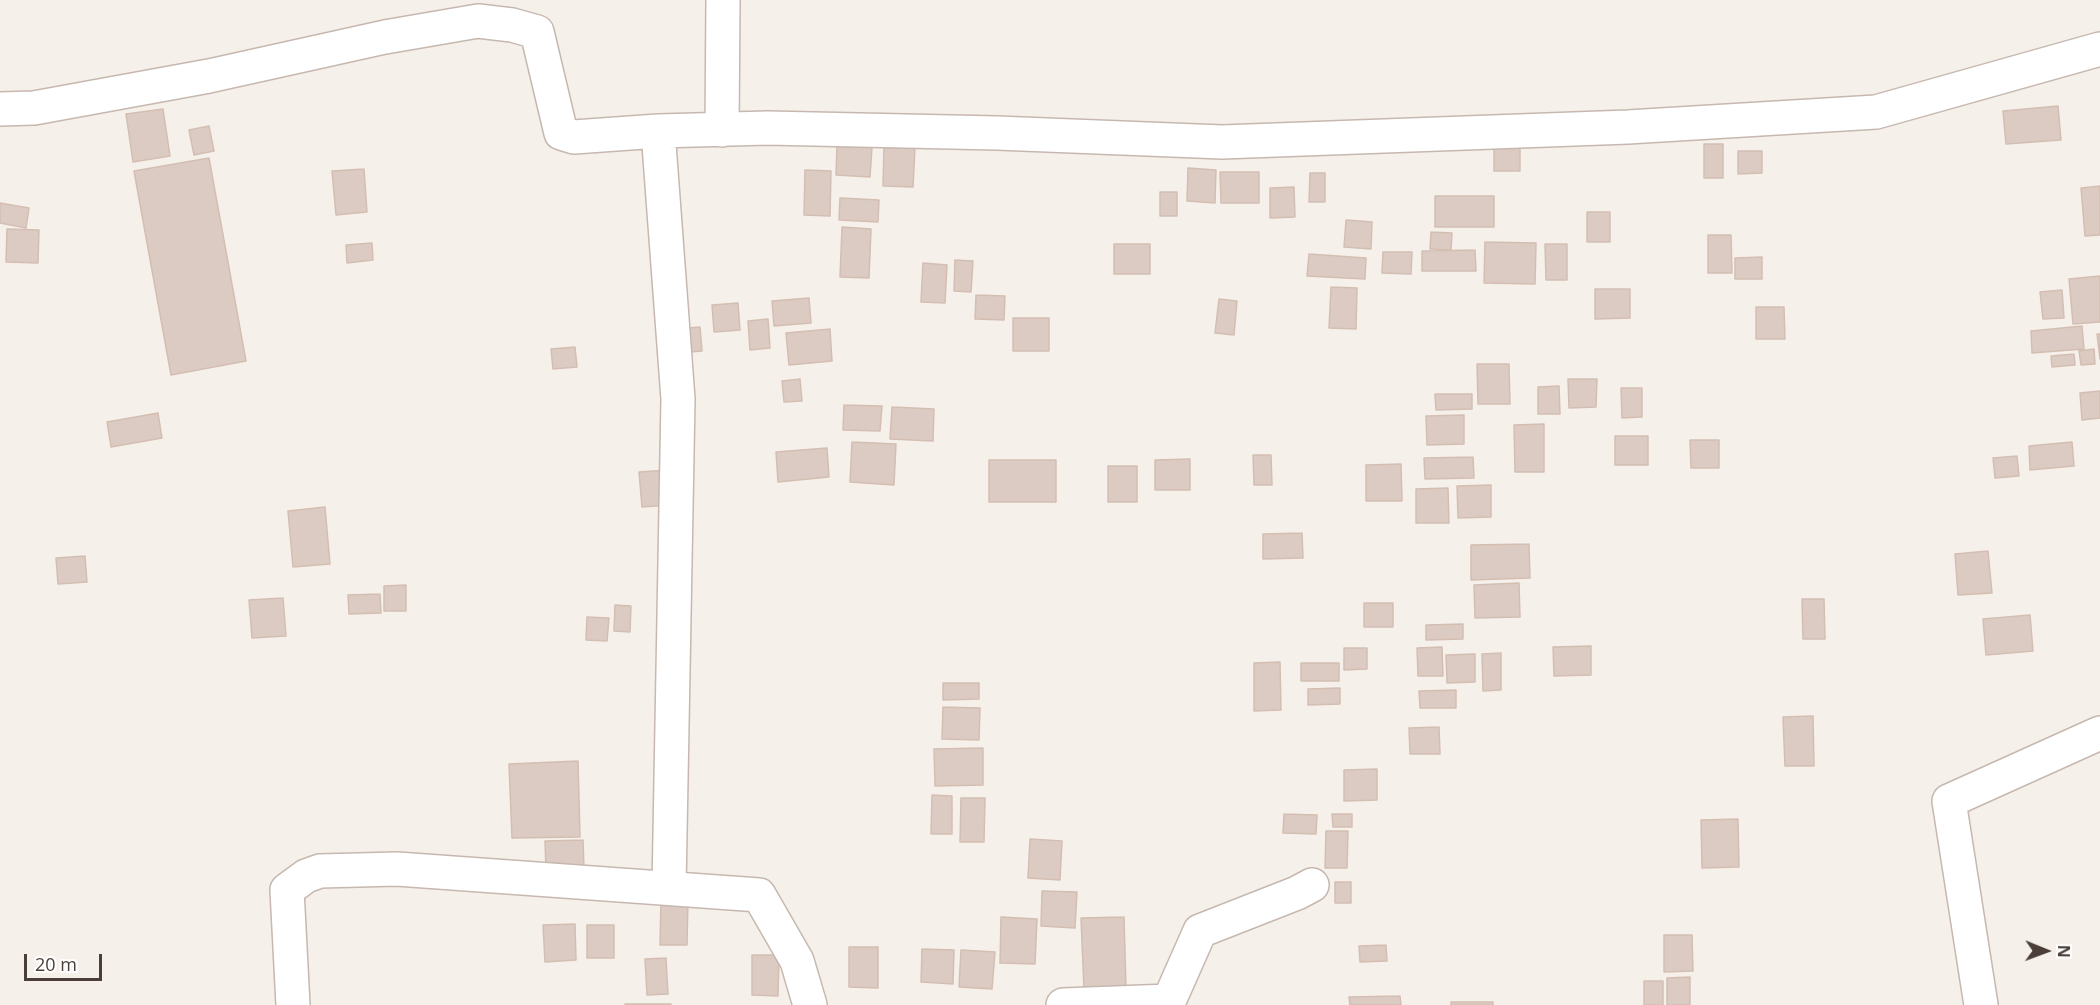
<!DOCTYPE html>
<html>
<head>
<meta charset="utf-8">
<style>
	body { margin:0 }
	#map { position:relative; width:2100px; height:1005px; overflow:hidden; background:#f6f0eb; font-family:"Open Sans",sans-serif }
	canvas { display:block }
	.north { position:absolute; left:2016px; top:921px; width:60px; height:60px; -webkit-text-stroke:4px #fff; paint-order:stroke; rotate:91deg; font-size:16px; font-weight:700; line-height:24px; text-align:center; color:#4b3e38 }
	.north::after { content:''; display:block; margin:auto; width:21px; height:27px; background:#4b3e38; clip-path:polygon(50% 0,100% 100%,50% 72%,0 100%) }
	.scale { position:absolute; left:24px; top:954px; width:78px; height:27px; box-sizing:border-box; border:3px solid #4b3e38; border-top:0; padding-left:8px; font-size:18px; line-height:21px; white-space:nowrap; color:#4b3e38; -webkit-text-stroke:4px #fff; paint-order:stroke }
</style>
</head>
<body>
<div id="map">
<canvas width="2100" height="1005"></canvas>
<div class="north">N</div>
<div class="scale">20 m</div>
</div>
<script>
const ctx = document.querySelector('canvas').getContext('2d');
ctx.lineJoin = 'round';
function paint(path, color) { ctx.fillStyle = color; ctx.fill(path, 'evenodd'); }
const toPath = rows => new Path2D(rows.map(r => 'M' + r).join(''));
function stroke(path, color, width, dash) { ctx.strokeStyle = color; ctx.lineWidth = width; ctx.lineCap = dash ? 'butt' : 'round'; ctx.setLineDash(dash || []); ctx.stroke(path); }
const building = toPath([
	[2058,106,2061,140,2006,144,2003,111,2058,106],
	[163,109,170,156,133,162,126,114,163,109],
	[209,126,214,151,194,155,189,130,209,126],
	[1494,143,1520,143,1520,171,1494,171,1494,143],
	[1704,144,1723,144,1723,178,1704,178,1704,144],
	[837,145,872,147,870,177,836,175,837,145],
	[884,146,915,147,913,187,883,186,884,146],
	[1738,151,1762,151,1762,173,1738,174,1738,151],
	[209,158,246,361,171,375,134,171,209,158],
	[1188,168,1216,170,1215,203,1187,201,1188,168],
	[364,169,367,212,336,215,332,171,364,169],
	[805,170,831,171,830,216,804,215,805,170],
	[1220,172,1259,172,1259,203,1221,203,1220,172],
	[1310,173,1325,173,1325,202,1309,202,1310,173],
	[2100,186,2100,235,2085,236,2081,188,2100,186],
	[1294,187,1295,217,1270,218,1270,188,1294,187],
	[1160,192,1177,192,1177,216,1160,216,1160,192],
	[1435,196,1494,196,1494,227,1435,227,1435,196],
	[840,198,879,200,878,222,839,220,840,198],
	[0,203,29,208,26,228,0,223,0,203],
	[1587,212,1610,212,1610,242,1587,242,1587,212],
	[1346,220,1372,222,1371,249,1344,247,1346,220],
	[842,227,871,229,869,278,840,277,842,227],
	[7,229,39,230,38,263,6,262,7,229],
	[1431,232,1452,233,1451,250,1430,249,1431,232],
	[1708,235,1731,235,1732,273,1708,273,1708,235],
	[1485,242,1536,243,1535,284,1484,283,1485,242],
	[372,243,373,260,347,263,346,245,372,243],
	[1114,244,1150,244,1150,274,1114,274,1114,244],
	[1545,244,1567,244,1567,280,1546,280,1545,244],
	[1475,250,1476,271,1422,271,1422,251,1475,250],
	[1383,252,1412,252,1411,274,1382,273,1383,252],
	[1309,254,1366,258,1365,279,1307,276,1309,254],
	[1762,257,1762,279,1735,279,1735,258,1762,257],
	[955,260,973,261,971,292,954,291,955,260],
	[923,263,947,265,945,303,921,302,923,263],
	[2100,276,2100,322,2073,324,2069,279,2100,276],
	[1331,287,1357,288,1356,329,1329,328,1331,287],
	[1595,289,1630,289,1630,318,1595,319,1595,289],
	[2062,290,2064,318,2043,319,2040,292,2062,290],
	[976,295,1005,296,1004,320,975,319,976,295],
	[809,298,811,323,774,326,772,301,809,298],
	[1219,299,1237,301,1234,335,1215,333,1219,299],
	[738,303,740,330,714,332,712,305,738,303],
	[1756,307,1784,307,1785,339,1756,339,1756,307],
	[1013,318,1049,318,1049,351,1013,351,1013,318],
	[768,319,770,348,750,350,748,321,768,319],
	[2082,326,2084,349,2032,353,2031,331,2082,326],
	[700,327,702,351,678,353,676,329,700,327],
	[830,329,832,361,789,365,786,333,830,329],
	[2097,334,2100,334,2100,359,2097,334],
	[575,347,577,367,553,369,551,349,575,347],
	[2094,349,2095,364,2081,365,2079,351,2094,349],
	[2074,354,2075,365,2052,367,2051,356,2074,354],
	[1477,364,1509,364,1510,404,1478,404,1477,364],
	[800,379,802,401,784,402,782,381,800,379],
	[1568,379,1597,379,1596,407,1569,408,1568,379],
	[1559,386,1560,414,1538,414,1538,387,1559,386],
	[1621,388,1642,388,1642,417,1622,418,1621,388],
	[2100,391,2100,418,2082,420,2080,393,2100,391],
	[1435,394,1472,394,1472,409,1436,410,1435,394],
	[844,405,882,406,880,431,843,430,844,405],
	[892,407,934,409,933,441,890,439,892,407],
	[158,413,162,438,111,447,107,422,158,413],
	[1464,415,1464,444,1427,445,1426,416,1464,415],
	[1544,424,1544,472,1515,472,1514,425,1544,424],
	[1615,436,1648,436,1648,465,1615,465,1615,436],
	[1690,440,1719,440,1719,468,1691,468,1690,440],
	[852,442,896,444,894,485,850,482,852,442],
	[2072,442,2074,466,2030,470,2029,446,2072,442],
	[827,448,829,477,778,482,776,452,827,448],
	[1253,455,1271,455,1272,485,1254,485,1253,455],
	[2017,456,2019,476,1995,478,1993,458,2017,456],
	[1473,457,1474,478,1425,479,1424,458,1473,457],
	[1190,459,1190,490,1155,490,1155,460,1190,459],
	[989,460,1056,460,1056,502,989,502,989,460],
	[1401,464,1402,501,1366,501,1366,465,1401,464],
	[1108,466,1137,466,1137,502,1108,502,1108,466],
	[668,470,671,505,642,507,639,472,668,470],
	[1491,485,1491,517,1458,518,1457,486,1491,485],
	[1448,488,1449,523,1416,523,1416,489,1448,488],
	[325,507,330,564,293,567,288,511,325,507],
	[1302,533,1303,558,1263,559,1263,534,1302,533],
	[1529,544,1530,578,1471,580,1471,545,1529,544],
	[1988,551,1992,593,1958,595,1955,554,1988,551],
	[85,556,87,582,58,584,56,558,85,556],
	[1519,583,1520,617,1475,618,1474,585,1519,583],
	[406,585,406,611,384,611,384,586,406,585],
	[380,594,381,613,349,614,348,595,380,594],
	[283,598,286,636,252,638,249,600,283,598],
	[1802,599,1824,599,1825,639,1803,639,1802,599],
	[1364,603,1393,603,1393,627,1364,627,1364,603],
	[615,605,631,606,630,632,614,631,615,605],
	[2030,615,2033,651,1986,655,1983,619,2030,615],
	[587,617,609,618,607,641,586,640,587,617],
	[1463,624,1463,639,1426,640,1426,625,1463,624],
	[1591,646,1591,675,1554,676,1553,647,1591,646],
	[1442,647,1443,676,1418,676,1417,648,1442,647],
	[1344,648,1367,648,1367,669,1344,670,1344,648],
	[1501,653,1501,690,1483,691,1482,654,1501,653],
	[1475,654,1475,682,1447,683,1446,655,1475,654],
	[1280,662,1281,710,1254,711,1254,663,1280,662],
	[1301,663,1339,663,1339,681,1301,681,1301,663],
	[943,683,979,683,979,699,943,700,943,683],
	[1340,688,1340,704,1308,705,1308,689,1340,688],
	[1456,690,1456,708,1420,708,1419,691,1456,690],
	[943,707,980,708,979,740,942,739,943,707],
	[1813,716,1814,766,1785,766,1783,717,1813,716],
	[1439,727,1440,754,1410,754,1409,728,1439,727],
	[983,748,983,785,935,786,934,749,983,748],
	[578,761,580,837,512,838,509,764,578,761],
	[1377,769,1377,800,1344,801,1344,770,1377,769],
	[932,795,952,796,952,834,931,834,932,795],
	[961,798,985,798,984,842,960,842,961,798],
	[1284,814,1317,815,1316,834,1283,833,1284,814],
	[1332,814,1352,814,1352,827,1333,827,1332,814],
	[1738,819,1739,867,1702,868,1701,820,1738,819],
	[1326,831,1348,831,1347,868,1325,868,1326,831],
	[1030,839,1062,841,1060,880,1028,878,1030,839],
	[583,840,584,871,546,871,545,841,583,840],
	[1335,882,1351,882,1351,903,1335,903,1335,882],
	[1042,891,1077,892,1075,928,1041,926,1042,891],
	[661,899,688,899,687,945,660,945,661,899],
	[1001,917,1037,919,1035,964,1000,963,1001,917],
	[1124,917,1126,989,1084,990,1081,918,1124,917],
	[575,924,576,960,545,962,543,925,575,924],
	[587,925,614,925,614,958,587,958,587,925],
	[1664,935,1692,935,1693,971,1664,972,1664,935],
	[1386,945,1387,961,1360,962,1359,946,1386,945],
	[849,947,878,947,878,988,849,987,849,947],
	[922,949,954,950,953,984,921,982,922,949],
	[961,950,995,952,992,989,959,987,961,950],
	[752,955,779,955,778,996,752,995,752,955],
	[666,958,668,994,647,995,645,959,666,958],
	[1690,977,1690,1005,1667,1005,1667,978,1690,977],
	[1644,981,1663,981,1663,1005,1644,1005,1644,981],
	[1400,996,1401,1005,1350,1005,1349,997,1400,996],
	[1451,1002,1493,1002,1493,1005,1451,1005,1451,1002],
	[625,1004,671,1004,671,1005,625,1005,625,1004]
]);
const minor = toPath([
	[0,109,34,108,209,76,385,37,478,21,512,25,537,32,561,133,574,137,658,131,768,128,997,133,1222,142,1628,127,1876,112,2100,49],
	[722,130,723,0],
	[658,131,678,399,669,888],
	[293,1005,287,890,306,876,320,871,397,869,759,895,797,961,810,1005],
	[1063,1005,1169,1001,1200,931,1297,893,1312,885],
	[1981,1005,1949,801,2100,733]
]);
paint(building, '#dccbc2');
stroke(building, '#d4beb2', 1.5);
stroke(minor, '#c6b8af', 36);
stroke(minor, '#fff', 33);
</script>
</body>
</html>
